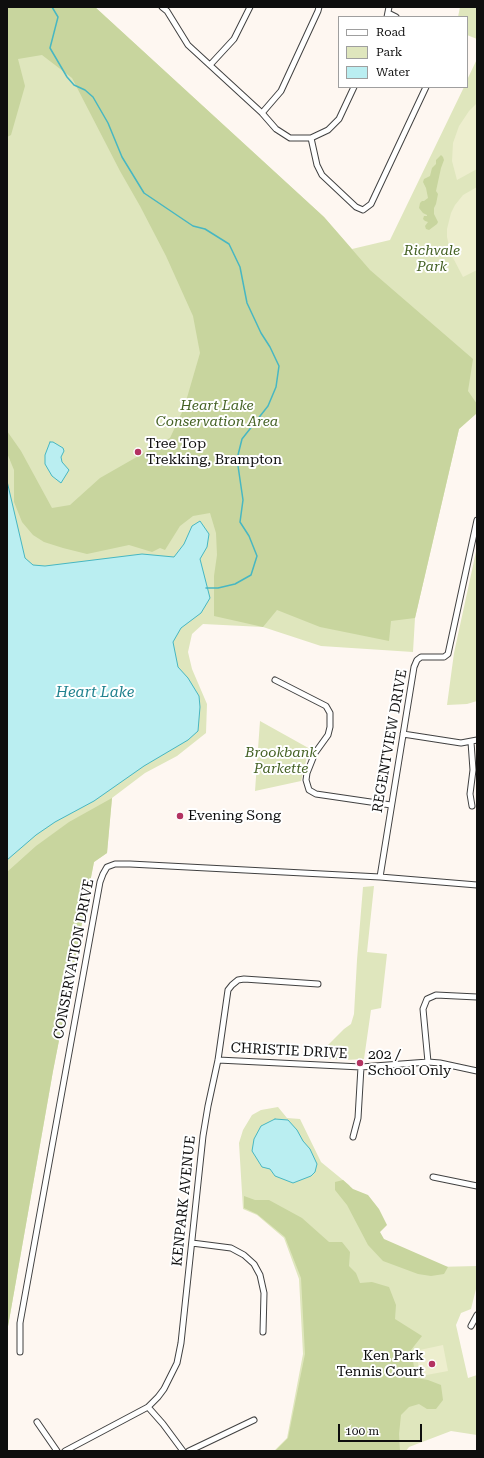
<!DOCTYPE html>
<html>
<head>
<meta charset="utf-8">
<style>
	body { margin:0 }
	#map { position:relative; width:484px; height:1458px; overflow:hidden; background:#fef7f1; font-family:"Roboto Serif",serif }
	canvas { display:block }
	.frame { position:absolute; inset:0; border:8px solid #0e0e0e; pointer-events:none }
	.legend { position:absolute; left:338px; top:16px; width:130px; height:72px; box-sizing:border-box; background:#fff; border:1px solid #9f9f9f; margin:0; padding:5px 7px; list-style:none; font-size:12px; color:#0e0e0e }
	.legend li { display:flex; align-items:center; gap:8px; height:20px }
	.legend b { width:20px; border:1px solid #9f9f9f }
	.scale { position:absolute; left:338px; top:1424px; width:84px; height:18px; box-sizing:border-box; border:2px solid #0e0e0e; border-top:0; padding-left:5px; font-size:12px; line-height:14px; white-space:nowrap; color:#0e0e0e; -webkit-text-stroke:3px #fff; paint-order:stroke }
</style>
</head>
<body>
<div id="map">
<canvas width="484" height="1458"></canvas>
<div class="frame"></div>
<ul class="legend">
<li><b style="height:5px;background:#fff"></b>Road</li>
<li><b style="height:11px;background:#dfe6bd"></b>Park</li>
<li><b style="height:11px;background:#baeef1"></b>Water</li>
</ul>
<div class="scale">100 m</div>
</div>
<script>
const ctx = document.querySelector('canvas').getContext('2d');
ctx.lineJoin = 'round';
function paint(path, color) { ctx.fillStyle = color; ctx.fill(path, 'evenodd'); }
const toPath = rows => new Path2D(rows.map(r => 'M' + r).join(''));
function stroke(path, color, width, dash) { ctx.strokeStyle = color; ctx.lineWidth = width; ctx.lineCap = dash ? 'butt' : 'round'; ctx.setLineDash(dash || []); ctx.stroke(path); }
function write(font, color, halo, rows, align = 'center') {
  ctx.font = font + ' "Roboto Serif",serif'; ctx.lineWidth = 4; ctx.setLineDash([]); ctx.textBaseline = 'middle'; ctx.strokeStyle = halo; ctx.fillStyle = color; for (const [text, x, y, turn = 0] of rows) {
    ctx.save(); ctx.translate(x, y); ctx.rotate((+turn || 0) * Math.PI / 180); ctx.textAlign = isNaN(turn) ? turn : align; if (halo) ctx.strokeText(text, 0, 0); ctx.fillText(text, 0, 0); ctx.restore();
  }
}
const green = toPath([
	[7,7,95,7,324,217,352,249,390,240,464,87,467,87,467,80,477,59,477,413,459,429,415,618,413,652,321,646,263,627,203,624,192,634,188,652,192,669,207,704,206,733,177,756,145,773,112,798,107,853,94,862,53,1071,7,1332],
	[460,7,477,7,477,39,467,35,467,17,458,17],
	[477,547,477,701,467,704,447,705,454,653],
	[260,721,312,750,307,757,301,781,255,791],
	[374,886,367,952,387,954,381,1008,371,1010,364,1059,345,1060,318,1058,327,1046,344,1029,351,1024,354,1014,357,960,363,887],
	[278,1107,287,1118,300,1119,321,1162,349,1185,384,1243,436,1267,477,1266,477,1285,471,1309,461,1313,456,1325,468,1378,477,1375,477,1435,451,1431,409,1447,406,1451,274,1451,287,1438,303,1354,299,1279,284,1238,257,1215,243,1209,239,1143,243,1130,252,1115,261,1110]
]);
const forest = toPath([
	[7,7,95,7,324,217,370,270,473,359,468,391,477,404,477,413,459,429,415,618,391,621,389,641,320,627,277,610,263,627,214,616,214,576,217,555,216,533,210,513,193,516,180,526,165,550,160,548,152,552,129,545,87,554,63,548,44,542,33,535,22,522,14,502,14,470,7,453,7,431,21,451,52,508,70,505,100,478,170,438,184,408,200,353,193,316,166,256,140,206,120,171,72,78,42,55,18,59,25,86,11,135,7,137],
	[441,155,443,157,444,160,441,168,436,191,438,194,436,204,434,208,434,214,438,222,437,224,429,230,426,229,425,226,428,222,425,221,423,219,424,216,427,216,427,215,423,213,419,208,420,203,422,201,424,201,428,198,426,188,423,182,424,179,430,176,432,168,436,164,436,160],
	[112,798,107,853,94,862,53,1071,7,1332,7,872,36,846,69,822],
	[343,1180,353,1189,368,1195,379,1209,387,1225,380,1232,384,1239,448,1267,444,1274,431,1276,418,1274,383,1261,368,1245,347,1205,335,1190,335,1182],
	[244,1196,255,1200,269,1200,302,1218,329,1242,342,1242,350,1252,349,1266,356,1273,360,1283,372,1282,389,1287,396,1305,395,1319,422,1336,411,1350,416,1378,428,1380,441,1385,443,1400,436,1409,427,1409,419,1404,409,1407,401,1415,399,1434,400,1451,275,1451,288,1438,305,1354,301,1278,285,1237,257,1214,244,1208]
]);
const pitch = toPath([
	[477,103,477,169,457,180,452,161,453,143,459,126,469,111],
	[477,187,477,270,463,277,451,254,447,237,447,229,451,213,455,205,463,195],
	[443,1345,448,1371,421,1376,415,1351]
]);
const water = toPath([
	[50,442,53,442,63,448,64,451,61,457,62,462,69,470,61,483,52,476,45,464,45,455,50,442],
	[7,481,25,558,33,565,45,566,142,554,174,557,184,544,192,526,200,521,209,534,207,547,200,559,210,598,201,613,181,628,173,642,178,667,188,678,199,696,200,707,198,731,188,740,144,766,94,801,55,822,36,835,7,860,7,481],
	[275,1119,288,1120,297,1130,303,1141,310,1149,317,1164,315,1172,311,1176,293,1183,275,1176,270,1169,262,1167,252,1151,254,1139,261,1126,275,1119]
]);
const stream = toPath([
	[52,7,58,17,50,48,67,77,74,85,85,90,93,97,108,123,122,157,144,193,193,226,205,229,229,244,240,267,247,303,261,333,270,347,279,366,276,387,268,406,242,439,237,459,243,500,240,522,249,536,257,556,251,575,235,584,218,588,206,588]
]);
const street = toPath([
	[162,7,167,11,188,45,262,113,276,129,290,138,311,138,328,130,339,119,354,87],
	[388,13,396,17],
	[387,17,389,7],
	[210,65,234,39,250,7],
	[262,113,281,91,318,11,319,7],
	[311,138,317,165,322,175,356,207,363,210,371,204,426,87],
	[275,680,326,706,330,713,330,727,328,735,315,753,307,773,306,780,309,790,316,794,391,805],
	[403,734,461,743,477,740],
	[471,742,473,770,470,794,472,806],
	[380,877,414,667,417,660,421,657,444,657,448,654,477,520],
	[218,1060,361,1067,428,1062,440,1063,477,1071],
	[428,1062,423,1009,427,999,436,995,477,997],
	[353,1137,358,1118,361,1067],
	[433,1177,477,1186],
	[192,1243,231,1248,244,1255,254,1264,260,1275,264,1293,263,1332],
	[471,1326,477,1315],
	[20,1352,20,1323,100,882,103,874,107,867,115,864,130,864,380,877,477,885],
	[148,1407,163,1424,183,1451],
	[37,1422,57,1451],
	[65,1451,148,1407,158,1397,164,1389,177,1363,181,1343,203,1136,208,1106,218,1060,228,990,232,985,238,980,244,979,318,984],
	[189,1451,254,1420]
]);
const markers = [
	[138,452,4,"#b33261"],
	[180,816,4,"#b33261"],
	[360,1063,4,"#b33261"],
	[432,1364,4,"#b33261"]
];
const parkNames = [
	["Richvale",432,251],
	["Park",432,267],
	["Heart Lake",217,406],
	["Conservation Area",217,422],
	["Brookbank",281,753],
	["Parkette",281,769]
];
const poiNames = [
	["Tree Top",146,444],
	["Trekking, Brampton",146,460],
	["Evening Song",188,816],
	["202 /",368,1055],
	["School Only",368,1071],
	["Ken Park",424,1356,"right"],
	["Tennis Court",424,1372,"right"]
];
const streetNames = [
	["REGENTVIEW DRIVE",390,741,-80],
	["CONSERVATION DRIVE",74,959,-79],
	["CHRISTIE DRIVE",289,1051,3],
	["KENPARK AVENUE",184,1201,-84]
];
const waterNames = [
	["Heart Lake",95,693]
];
paint(green, '#dfe6bd');
paint(forest, '#c8d59e');
paint(pitch, '#edeece');
paint(water, '#baeef1');
stroke(water, '#47b7c2', 1);
stroke(stream, '#47b7c2', 1.5);
stroke(street, '#414141', 7);
stroke(street, '#fff', 5);
for (const [x, y, r, color] of markers) { const dot = new Path2D(); dot.arc(x, y, r, 0, 2 * Math.PI); ctx.fillStyle = color; ctx.fill(dot); stroke(dot, '#fff', 1.5); }
write('italic 14px', '#446124', '#fff', parkNames);
write('14px', '#0e0e0e', '#fff', poiNames, 'left');
write('14px', '#0e0e0e', '#fff', streetNames);
write('italic 15px', '#21828f', '#fff', waterNames);
</script>
</body>
</html>
